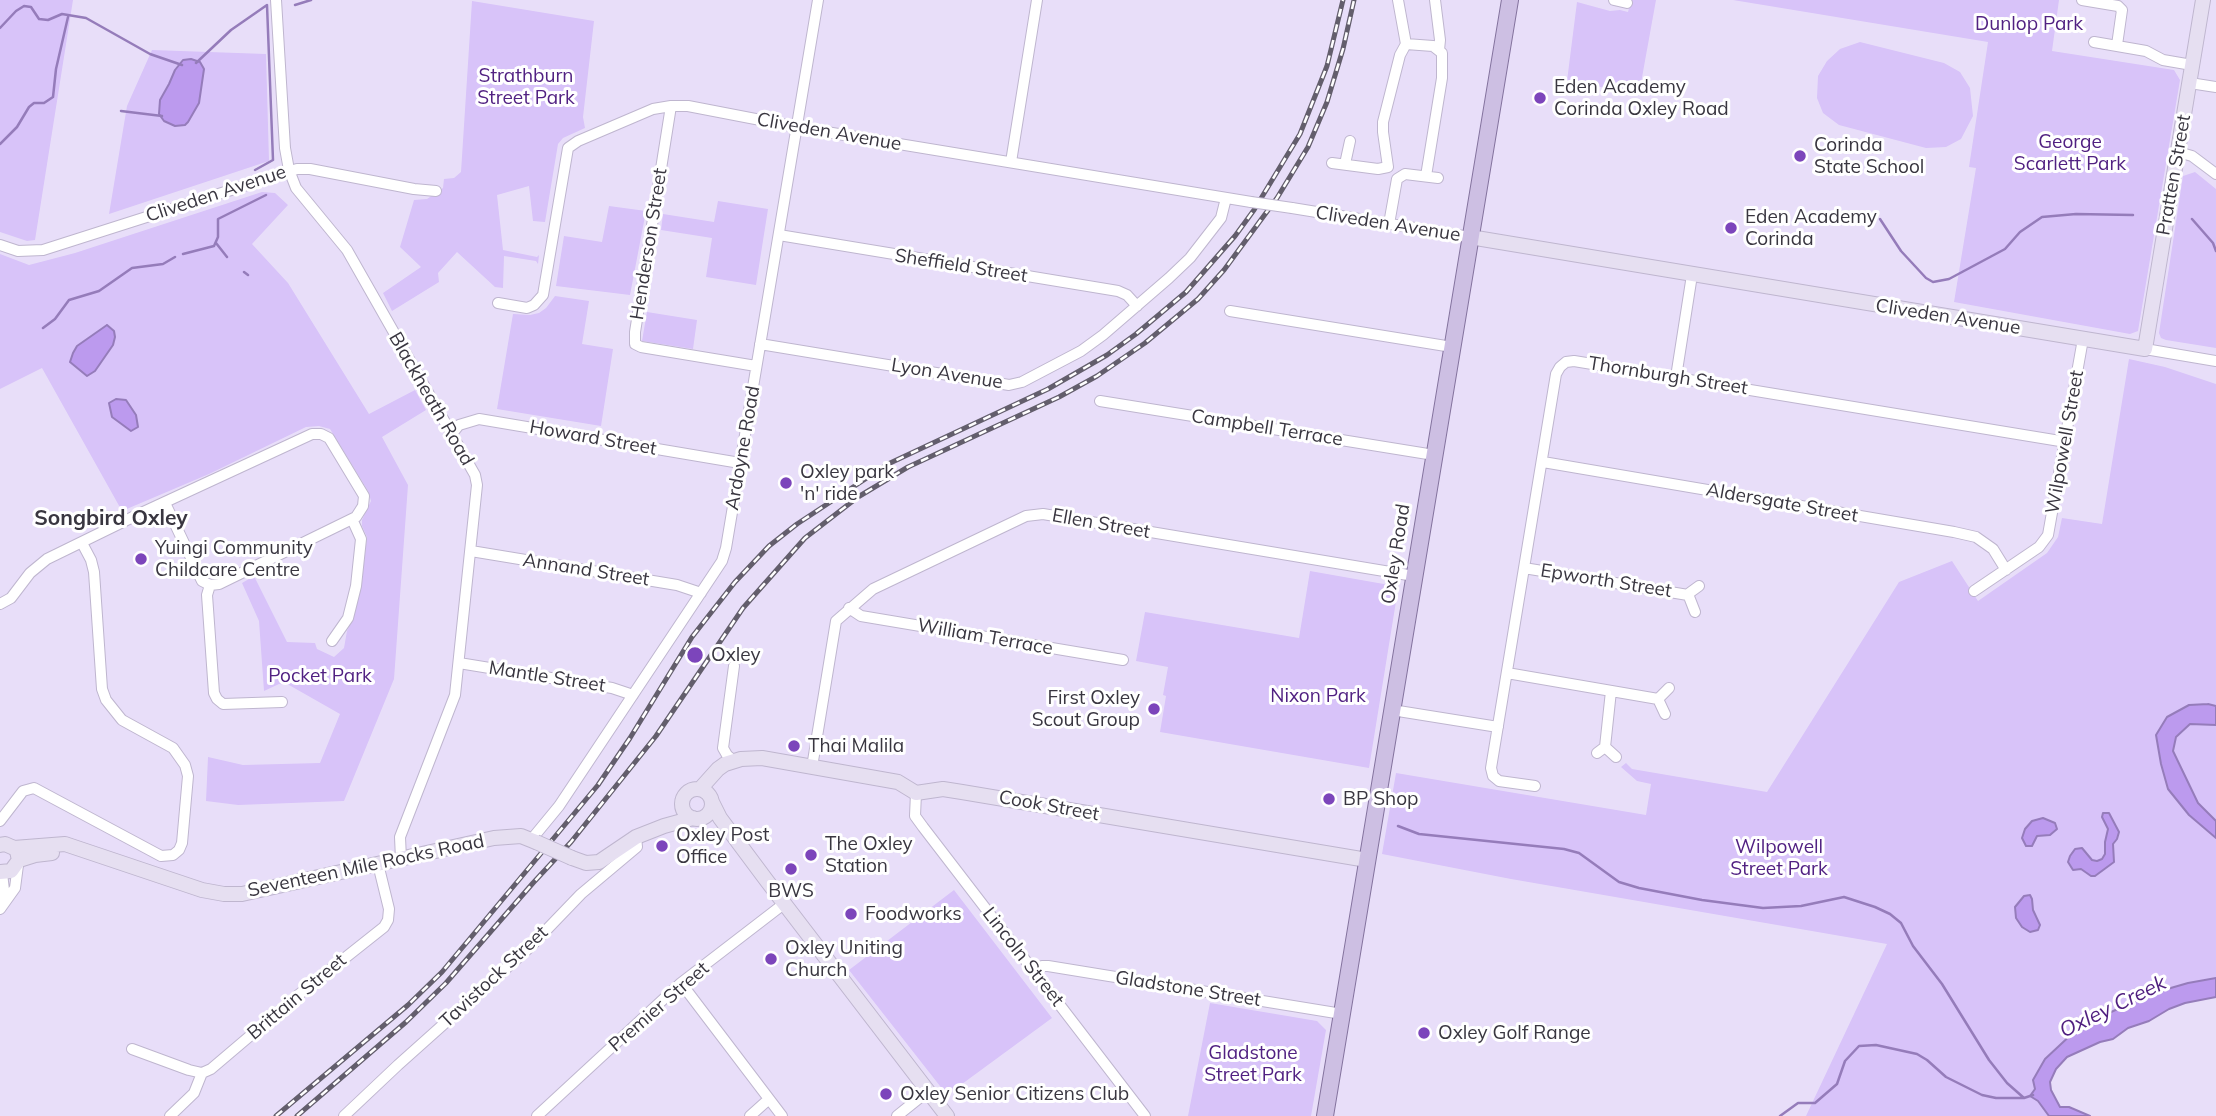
<!DOCTYPE html>
<html>
<head>
<meta charset="utf-8">
<style>
	body { margin:0 }
	canvas { display:block; background:#e8def9 }
</style>
</head>
<body>
<canvas width="2216" height="1116"></canvas>
<script>
const ctx = document.querySelector('canvas').getContext('2d');
ctx.lineJoin = 'round';
function paint(path, color) { ctx.fillStyle = color; ctx.fill(path, 'evenodd'); }
const toPath = rows => new Path2D(rows.map(r => 'M' + r).join(''));
function stroke(path, color, width, dash) { ctx.strokeStyle = color; ctx.lineWidth = width; ctx.lineCap = dash ? 'butt' : 'round'; ctx.setLineDash(dash || []); ctx.stroke(path); }
function write(font, color, halo, rows, align = 'center') {
  ctx.font = font + ' Mulish,sans-serif'; ctx.lineWidth = 6; ctx.setLineDash([]); ctx.textBaseline = 'middle'; ctx.strokeStyle = halo; ctx.fillStyle = color; for (const [text, x, y, turn = 0] of rows) {
    ctx.save(); ctx.translate(x, y); ctx.rotate((+turn || 0) * Math.PI / 180); ctx.textAlign = isNaN(turn) ? turn : align; if (halo) ctx.strokeText(text, 0, 0); ctx.fillText(text, 0, 0); ctx.restore();
  }
}
const green = toPath([
	[0,0,73,0,35,240,27,241,0,232],
	[1631,0,1656,0,1639,94,1567,81,1577,2,1610,11,1620,10,1628,12],
	[1733,0,2059,0,2052,51,2174,70,2180,80,2138,331,2130,334,1954,302,1976,168,1969,167,1988,42],
	[472,1,594,21,583,117,585,128,563,138,558,144,545,222,533,221,529,186,497,195,503,250,537,257,539,255,538,264,536,261,504,256,503,288,495,287,457,252,438,273,439,282,392,311,383,293,421,267,400,247,414,200,427,199,443,188,444,179,454,178,461,172],
	[1860,42,1944,63,1960,72,1970,88,1973,116,1961,139,1946,147,1926,148,1839,125,1823,113,1817,98,1818,76,1827,61,1840,49],
	[152,50,266,54,269,161,109,214,127,106],
	[2195,172,2216,189,2216,348,2166,340,2161,338,2159,333,2183,176],
	[262,192,275,193,288,205,252,244,288,283,369,414,415,390,426,410,382,437,408,485,394,679,344,801,238,805,206,801,208,757,243,765,320,763,340,714,289,685,279,684,264,691,259,621,242,583,254,576,287,642,315,643,317,649,334,657,344,648,347,631,354,615,362,582,367,537,362,526,362,520,371,501,368,491,330,429,319,426,306,427,209,474,122,511,42,368,0,389,0,254,29,265,75,253],
	[718,201,768,209,756,285,706,277,712,238,661,230,663,214,714,222],
	[609,206,646,211,630,295,556,286,564,236,602,242],
	[555,296,589,301,582,344,613,349,601,426,497,409,513,314,530,315,539,313,546,308],
	[647,312,697,320,693,349,642,341],
	[2129,359,2165,367,2216,384,2216,706,2208,704,2156,735,2161,764,2168,789,2189,815,2216,838,2216,978,2188,983,2150,994,2109,1013,2075,1031,2038,1101,2049,1116,1806,1116,1887,944,1511,879,1382,854,1396,773,1646,815,1651,784,1637,781,1621,767,1626,763,1632,769,1767,792,1899,582,1952,561,1978,601,2047,553,2058,537,2062,518,2102,524],
	[1310,571,1395,586,1398,589,1369,768,1160,732,1166,696,1163,695,1168,667,1136,661,1145,612,1299,638],
	[2207,723,2216,725,2216,821,2198,803,2173,751,2176,737,2190,724],
	[954,890,1052,1018,947,1095,849,970],
	[1210,1003,1317,1021,1326,1030,1311,1116,1188,1116]
]);
const water = toPath([
	[191,59,200,62,204,69,199,103,188,122,185,125,175,126,164,121,159,114,160,100,169,84,175,70,183,60,191,59],
	[107,325,114,331,115,337,113,345,95,371,87,376,70,362,73,353,77,346,107,325],
	[116,399,126,400,136,415,138,427,131,431,112,417,109,403,116,399],
	[2208,704,2216,706,2216,725,2190,724,2176,737,2173,751,2198,803,2216,821,2216,838,2189,815,2168,789,2161,764,2156,735,2167,717,2189,705,2208,704],
	[2103,813,2109,813,2119,832,2117,839,2113,844,2114,862,2095,876,2091,876,2081,869,2073,870,2068,862,2070,856,2075,849,2082,848,2092,860,2097,861,2102,859,2105,854,2105,842,2108,829,2102,817,2103,813],
	[2043,818,2055,823,2057,829,2050,835,2037,836,2032,846,2026,846,2022,838,2025,829,2032,821,2043,818],
	[2030,895,2032,899,2033,910,2040,925,2038,930,2030,932,2022,927,2016,918,2015,907,2024,896,2030,895],
	[2216,978,2216,997,2185,1003,2169,1009,2149,1021,2128,1028,2113,1039,2100,1042,2067,1057,2056,1069,2050,1082,2051,1090,2060,1107,2069,1107,2090,1116,2049,1116,2038,1101,2030,1096,2035,1089,2033,1080,2045,1059,2075,1031,2109,1013,2150,994,2188,983,2216,978]
]);
const stream = toPath([
	[295,5,311,0],
	[0,28,16,11,24,6,31,7,39,19,48,20,62,14,86,18,150,54,182,65],
	[196,63,231,30,267,5,273,160,255,170],
	[121,111,162,116],
	[0,144,17,127,29,107,34,103,44,103,53,97,56,69,68,17],
	[1880,219,1901,251,1926,278,1933,282,1949,279,2005,249,2020,232,2042,217,2076,214,2133,215],
	[2192,219,2213,243,2216,251],
	[216,243,227,257],
	[183,254,214,246,218,237,218,219,266,195],
	[244,272,248,275],
	[43,328,55,319,69,300,99,291,132,268,163,264,175,257],
	[1398,826,1419,834,1564,849,1579,853,1619,882,1639,888,1702,900,1763,908,1801,906,1844,897,1875,907,1890,914,1901,923,1913,946,1942,984,1989,1060,2007,1083,2024,1098],
	[1780,1116,1798,1103,1815,1103,1837,1084,1845,1061,1859,1046,1876,1045,1917,1054,1927,1060,1946,1077,1982,1095,1996,1098,2024,1098,2033,1095]
]);
const street = toPath([
	[276,0,285,148,289,170,296,188,347,250,475,475,477,485,455,695,400,837,401,859],
	[1435,0,1440,40,1439,50],
	[1614,0,1627,3],
	[2082,0,2118,6,2122,10,2117,45],
	[2094,42,2146,51,2163,60,2192,65],
	[1406,44,1433,46,1442,53,1442,78,1426,176],
	[2190,83,2216,87],
	[671,106,635,332,635,344,641,347,756,366],
	[2178,152,2192,156,2216,174],
	[1011,162,1037,0],
	[1332,163,1378,169,1388,167,1383,132,1383,122,1400,55,1406,44,1398,0],
	[1345,164,1350,141],
	[1292,208,1470,237],
	[1389,224,1397,179,1405,174,1438,178],
	[779,235,1118,291,1127,295,1137,306],
	[0,245,18,251,43,250,297,169,310,169,414,189,436,191],
	[498,303,527,308,534,305,543,295,568,148,578,141,653,109,671,106,688,106,802,128,1251,202],
	[1230,311,1452,347],
	[760,344,1009,385,1022,382,1081,351,1103,335,1169,278,1190,258,1221,218,1226,198],
	[2145,349,2216,361],
	[1676,377,1692,275],
	[1100,401,1434,455],
	[451,435,459,425,479,419,740,463],
	[1543,462,1954,532,1976,537,1993,549,2006,570],
	[471,551,677,585,701,593],
	[1524,568,1688,595],
	[210,585,207,595,214,693,217,699,223,704,282,702],
	[1974,591,2039,547,2048,535,2083,339],
	[0,604,11,598,30,573,47,559,137,515,312,434,321,434,329,438,364,496,363,506,356,517,219,584,210,585,202,581,165,503],
	[849,608,861,616,1123,660],
	[1695,612,1688,594,1699,586],
	[332,641,348,618,356,586,361,539,352,519],
	[459,663,612,688,633,695],
	[1507,673,1658,699],
	[1392,710,1498,727],
	[1665,714,1658,699,1669,688],
	[1605,747,1611,691],
	[1597,753,1605,747,1616,757],
	[733,760,727,755,723,748,734,666],
	[812,767,836,621,873,589,1026,516,1043,514,1414,576],
	[1535,786,1499,781,1493,776,1491,768,1556,374,1560,367,1566,362,1574,361,2066,442],
	[916,793,915,816,923,827,1145,1116],
	[0,821,23,791,34,788,161,856,173,855,179,850,182,843,188,776,185,765,173,748,122,720,106,700,102,689,94,572,91,560,82,543],
	[531,840,559,806,722,561,726,548,818,0],
	[0,903,4,890,2,873],
	[0,909,15,888,18,865],
	[1034,970,1042,966,1048,966,1342,1014],
	[681,983,782,1116],
	[132,1049,189,1070,202,1073],
	[170,1116,194,1093,202,1073,211,1069,297,996,384,927,388,920,389,909,378,864],
	[344,1116,398,1065,530,947,581,894,637,847,636,837],
	[537,1116,681,983,785,903],
	[750,1116,769,1099],
	[897,1116,928,1091]
]);
const secondary = toPath([
	[1470,237,2145,349,2203,0],
	[700,789,718,769,725,764,741,759,762,758,898,782,916,793,943,789,962,792,1367,860],
	'682 804a15 15 0 1 1 30 0a15 15 0 1 1-30 0Z',
	[712,802,720,818,767,881,947,1116],
	[0,845,5,844,14,848,17,851,19,860,11,871,0,872],
	[14,848,65,844,202,890,224,894,242,894,494,838,521,836,536,842],
	[572,858,586,863,599,862,636,837,664,826,693,818],
	[19,860,35,855,52,853]
]);
const primary = toPath([
	[1325,1116,1510,0]
]);
const rail = toPath([
	[276,1116,408,1005,442,972,598,785,630,738,692,637,735,582,769,546,797,524,888,464,1048,389,1107,355,1136,334,1186,292,1235,236,1254,210,1300,134,1327,66,1343,0],
	[297,1116,406,1022,446,983,533,883,571,842,656,736,743,608,805,538,858,497,908,467,1059,397,1097,376,1145,343,1198,299,1224,270,1277,198,1308,147,1327,102,1343,49,1354,0]
]);
const streetBridge = toPath([
	[1251,202,1292,208]
]);
const secondaryBridge = toPath([
	[536,842,572,858]
]);
const markers = [
	[1540,98,7,"#7c45bb"],
	[1800,156,7,"#7c45bb"],
	[1731,228,7,"#7c45bb"],
	[786,483,7,"#7c45bb"],
	[141,559,7,"#7c45bb"],
	[695,655,9,"#7c45bb"],
	[1154,709,7,"#7c45bb"],
	[794,746,7,"#7c45bb"],
	[1329,799,7,"#7c45bb"],
	[662,846,7,"#7c45bb"],
	[811,855,7,"#7c45bb"],
	[791,869,7,"#7c45bb"],
	[851,914,7,"#7c45bb"],
	[771,959,7,"#7c45bb"],
	[1424,1033,7,"#7c45bb"],
	[886,1094,7,"#7c45bb"]
];
const parkNames = [
	["Dunlop Park",2029,24],
	["Strathburn",526,76],
	["Street Park",526,98],
	["George",2070,142],
	["Scarlett Park",2070,164],
	["Pocket Park",320,676],
	["Nixon Park",1318,696],
	["Wilpowell",1779,847],
	["Street Park",1779,869],
	["Gladstone",1253,1053],
	["Street Park",1253,1075]
];
const poiNames = [
	["Eden Academy",1554,87],
	["Corinda Oxley Road",1554,109],
	["Corinda",1814,145],
	["State School",1814,167],
	["Eden Academy",1745,217],
	["Corinda",1745,239],
	["Oxley park",800,472],
	["'n' ride",800,494],
	["Yuingi Community",155,548],
	["Childcare Centre",155,570],
	["Oxley",711,655],
	["First Oxley",1140,698,"right"],
	["Scout Group",1140,720,"right"],
	["Thai Malila",808,746],
	["BP Shop",1343,799],
	["Oxley Post",676,835],
	["Office",676,857],
	["The Oxley",825,844],
	["Station",825,866],
	["BWS",791,891,"center"],
	["Foodworks",865,914],
	["Oxley Uniting",785,948],
	["Church",785,970],
	["Oxley Golf Range",1438,1033],
	["Oxley Senior Citizens Club",900,1094]
];
const streetNames = [
	["Cliveden Avenue",829,132,10],
	["Pratten Street",2174,175,-80],
	["Cliveden Avenue",216,194,-18],
	["Cliveden Avenue",1388,224,9],
	["Henderson Street",649,244,-81],
	["Sheffield Street",961,266,9],
	["Cliveden Avenue",1948,317,9],
	["Lyon Avenue",947,374,9],
	["Thornburgh Street",1668,376,9],
	["Blackheath Road",431,399,60],
	["Campbell Terrace",1267,428,9],
	["Howard Street",593,438,10],
	["Wilpowell Street",2065,442,-80],
	["Ardoyne Road",743,448,-80],
	["Aldersgate Street",1782,503,10],
	["Ellen Street",1101,524,10],
	["Oxley Road",1396,554,-81],
	["Annand Street",586,570,9],
	["Epworth Street",1606,581,9],
	["William Terrace",985,637,10],
	["Mantle Street",547,677,9],
	["Cook Street",1049,806,10],
	["Seventeen Mile Rocks Road",366,866,-12],
	["Lincoln Street",1023,957,52],
	["Tavistock Street",494,977,-43],
	["Gladstone Street",1188,989,9],
	["Brittain Street",297,997,-40],
	["Premier Street",659,1007,-41]
];
const neighbourhoodNames = [
	["Songbird Oxley",111,519]
];
const waterNames = [
	["Oxley Creek",2113,1007,-26]
];
paint(green, '#d8c3f9');
paint(water, '#bc9aee');
stroke(water, '#957cba', 2);
stroke(stream, '#957cba', 2.5);
stroke(street, '#bfb6cf', 12);
stroke(secondary, '#bfb6cf', 16);
stroke(primary, '#84739e', 18);
stroke(street, '#fff', 10);
stroke(secondary, '#e6dff1', 14);
stroke(primary, '#cdbfe3', 16);
stroke(rail, '#635e6c', 5);
stroke(rail, '#fff', 2.5, [8]);
stroke(streetBridge, '#bfb6cf', 12, []);
stroke(secondaryBridge, '#bfb6cf', 16, []);
stroke(streetBridge, '#fff', 10);
stroke(secondaryBridge, '#e6dff1', 14);
for (const [x, y, r, color] of markers) { const dot = new Path2D(); dot.arc(x, y, r, 0, 2 * Math.PI); ctx.fillStyle = color; ctx.fill(dot); stroke(dot, '#fff', 2.5); }
write('19px', '#512182', '#fff', parkNames);
write('19px', '#393640', '#fff', poiNames, 'left');
write('19px', '#393640', '#fff', streetNames);
write('bold 21px', '#393640', '#fff', neighbourhoodNames);
write('italic 21px', '#4f1e7f', '#fff', waterNames);
</script>
</body>
</html>
